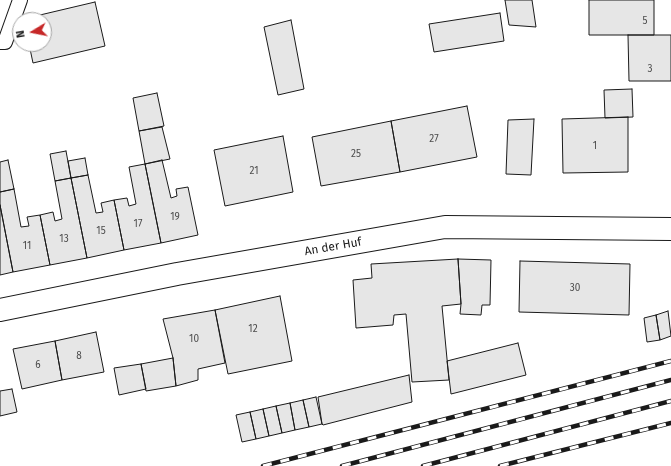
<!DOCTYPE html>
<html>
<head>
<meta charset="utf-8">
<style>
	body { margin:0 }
	#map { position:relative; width:671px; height:466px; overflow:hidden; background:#fff; font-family:"Fira Sans",sans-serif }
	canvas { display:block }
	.north { position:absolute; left:12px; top:12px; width:40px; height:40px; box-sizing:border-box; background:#fff; border:1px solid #a3a3a3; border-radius:50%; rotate:260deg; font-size:11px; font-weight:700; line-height:16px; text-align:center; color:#1a1a1a }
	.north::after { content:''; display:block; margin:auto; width:14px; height:18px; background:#c62828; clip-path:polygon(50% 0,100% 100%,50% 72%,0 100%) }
</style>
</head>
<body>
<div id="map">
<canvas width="671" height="466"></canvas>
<div class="north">N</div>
</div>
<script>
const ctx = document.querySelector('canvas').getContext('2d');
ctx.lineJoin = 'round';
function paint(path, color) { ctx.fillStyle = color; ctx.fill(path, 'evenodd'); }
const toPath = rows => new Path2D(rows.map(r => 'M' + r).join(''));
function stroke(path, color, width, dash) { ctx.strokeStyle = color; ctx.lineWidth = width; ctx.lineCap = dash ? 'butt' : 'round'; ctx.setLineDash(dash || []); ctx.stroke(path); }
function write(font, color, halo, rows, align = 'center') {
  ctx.font = font + ' "Fira Sans",sans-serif'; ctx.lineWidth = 3; ctx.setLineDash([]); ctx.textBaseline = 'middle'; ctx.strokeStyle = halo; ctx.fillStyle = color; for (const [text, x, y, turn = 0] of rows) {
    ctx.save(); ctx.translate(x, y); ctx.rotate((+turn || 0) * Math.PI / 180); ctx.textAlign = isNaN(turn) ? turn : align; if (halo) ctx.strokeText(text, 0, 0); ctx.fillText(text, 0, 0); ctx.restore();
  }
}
const building = toPath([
	[505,0,532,0,536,27,509,25,505,0],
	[589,0,654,0,654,35,589,35,589,0],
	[95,2,105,46,33,63,29,44,44,44,44,20,23,20,23,19,95,2],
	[500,13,504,41,434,52,429,24,500,13],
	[291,20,304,89,278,95,264,27,291,20],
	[628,35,671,35,671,81,629,81,628,35],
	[632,89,633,117,605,118,604,90,632,89],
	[157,93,164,126,139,131,133,98,157,93],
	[467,106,477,157,400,172,391,121,467,106],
	[628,117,628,172,563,173,562,119,628,117],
	[534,119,531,175,506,174,508,120,534,119],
	[391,121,400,172,321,186,312,137,391,121],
	[162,127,170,159,145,164,139,131,162,127],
	[283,136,293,192,225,206,214,150,283,136],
	[66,151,71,178,55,181,50,154,66,151],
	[85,158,88,175,71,178,68,161,85,158],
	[8,160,14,189,0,192,0,162,8,160],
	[162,160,171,198,177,196,176,189,188,187,198,235,161,243,145,164,162,160],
	[145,164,161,243,124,250,114,200,127,198,129,206,136,204,129,167,145,164],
	[88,175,96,213,103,212,101,203,114,200,124,250,87,258,71,178,88,175],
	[71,178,87,258,50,265,40,215,53,212,55,221,62,219,55,181,71,178],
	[14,189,21,227,29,226,27,217,40,215,50,265,13,272,0,205,0,192,14,189],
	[0,205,13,272,0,275,0,205],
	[458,259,461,304,442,306,449,380,412,382,406,314,394,315,393,325,356,328,353,280,372,278,371,264,458,259],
	[458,259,491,260,490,305,482,305,481,315,460,314,461,304,458,259],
	[520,261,630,264,629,315,519,312,520,261],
	[280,296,292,361,228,374,215,310,280,296],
	[215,310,225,363,198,369,198,380,176,386,173,358,163,319,215,310],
	[668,311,671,336,660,340,656,315,668,311],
	[656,315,660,340,647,342,644,318,656,315],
	[96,332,104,372,62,380,55,341,96,332],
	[55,341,62,380,22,389,13,349,55,341],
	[518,343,526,375,451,394,447,361,518,343],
	[173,358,176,386,146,391,141,364,173,358],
	[141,364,146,389,119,395,114,368,141,364],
	[409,375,412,402,323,425,322,424,318,397,409,375],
	[12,389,17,412,0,416,0,391,12,389],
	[316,397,322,424,309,427,303,400,316,397],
	[303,400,309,427,295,430,290,403,303,400],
	[290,403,295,430,282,433,276,406,290,403],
	[276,406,282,433,269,436,263,409,276,406],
	[263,409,269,436,256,439,250,412,263,409],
	[250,412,256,439,242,442,236,415,250,412]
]);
const lane = toPath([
	[0,42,5,42,20,0]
]);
const street = toPath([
	[0,310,177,274,445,227,671,229]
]);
const rail = toPath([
	[263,466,671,361],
	[342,466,671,380],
	[423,466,671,401],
	[500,466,671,423]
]);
const numberNames = [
	["5",645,21],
	["3",650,69],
	["27",434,139],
	["1",595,146],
	["25",356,154],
	["21",254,171],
	["19",175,217],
	["17",138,224],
	["15",101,231],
	["13",64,239],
	["11",27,246],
	["30",575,288],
	["12",253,329],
	["10",194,339],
	["8",79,356],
	["6",38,365]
];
const streetNames = [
	["An der Huf",333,247,-10]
];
paint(building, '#e6e6e6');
stroke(building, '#1a1a1a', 1);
stroke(lane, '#1a1a1a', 16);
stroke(street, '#1a1a1a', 24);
stroke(lane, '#fff', 14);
stroke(street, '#fff', 22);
stroke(rail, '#1a1a1a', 4.5);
stroke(rail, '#fff', 3, [9]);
write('10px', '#4d4d4d', null, numberNames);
write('12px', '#1a1a1a', '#fff', streetNames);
</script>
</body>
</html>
